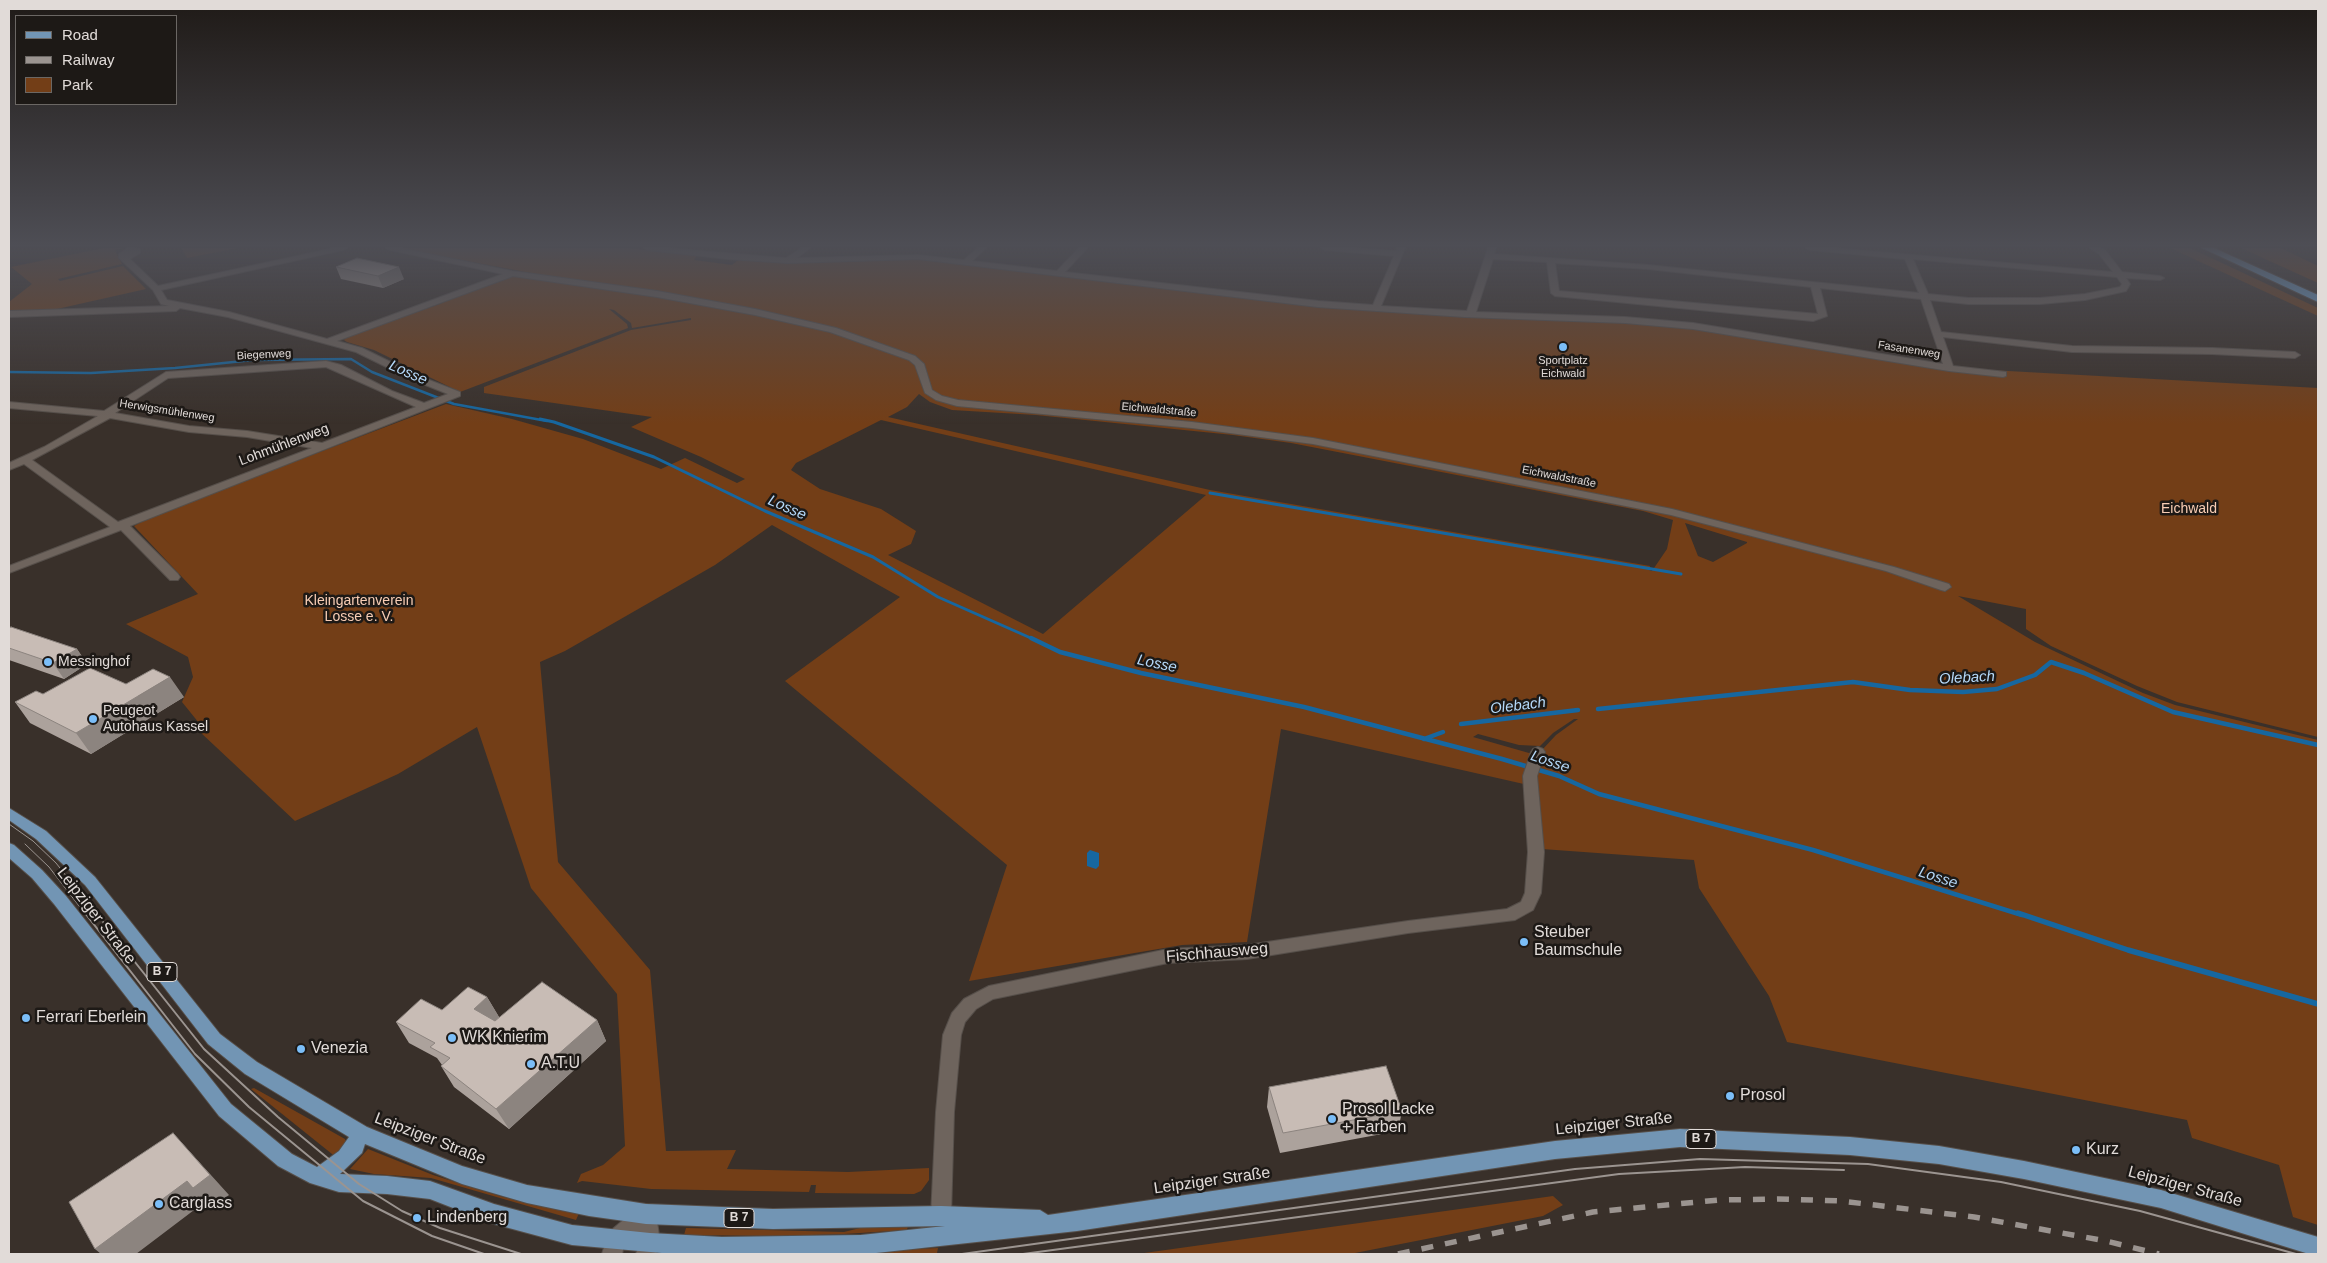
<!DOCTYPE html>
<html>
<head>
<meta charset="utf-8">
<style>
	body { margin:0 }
	#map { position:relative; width:2327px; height:1263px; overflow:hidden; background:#39302a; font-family:Arial,sans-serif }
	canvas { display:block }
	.frame { position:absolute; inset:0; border:10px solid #e1dbd8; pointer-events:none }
	.legend { position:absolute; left:15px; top:15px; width:162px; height:90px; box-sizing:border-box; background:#1d1916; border:1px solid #6b6764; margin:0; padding:6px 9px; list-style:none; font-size:15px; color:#e1dbd8 }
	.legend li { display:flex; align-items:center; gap:10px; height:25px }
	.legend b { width:25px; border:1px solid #6b6764 }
</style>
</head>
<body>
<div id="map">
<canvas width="2327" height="1263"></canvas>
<div class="frame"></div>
<ul class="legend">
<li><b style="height:6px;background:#7295b4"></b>Road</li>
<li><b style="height:6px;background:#9b9490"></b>Railway</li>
<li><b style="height:14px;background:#733e17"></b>Park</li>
</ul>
</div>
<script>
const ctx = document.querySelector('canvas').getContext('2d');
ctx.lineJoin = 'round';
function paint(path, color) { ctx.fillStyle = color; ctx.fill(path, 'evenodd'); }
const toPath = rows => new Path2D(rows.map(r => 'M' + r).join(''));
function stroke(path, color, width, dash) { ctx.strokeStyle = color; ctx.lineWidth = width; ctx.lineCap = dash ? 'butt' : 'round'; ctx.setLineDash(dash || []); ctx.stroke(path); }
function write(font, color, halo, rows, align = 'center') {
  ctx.font = font + ' Arial,sans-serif'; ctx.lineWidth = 5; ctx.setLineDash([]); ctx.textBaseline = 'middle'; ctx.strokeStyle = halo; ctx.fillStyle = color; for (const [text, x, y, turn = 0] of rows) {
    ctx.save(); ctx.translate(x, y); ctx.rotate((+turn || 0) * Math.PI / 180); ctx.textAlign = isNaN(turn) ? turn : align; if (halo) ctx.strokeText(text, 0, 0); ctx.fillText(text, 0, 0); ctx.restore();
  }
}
const green = toPath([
	[103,248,124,248,115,250,122,264,58,279,60,281,123,266,146,289,57,309,9,311,9,302,32,284,11,267],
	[181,248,239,248,187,258],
	[397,248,628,248,697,255,694,260,732,265,738,260,765,259,798,260,918,256,1268,297,1420,310,1629,319,1953,368,2318,388,2318,737,2177,702,2137,686,2051,646,2026,629,2026,609,1958,596,2035,642,2143,693,2175,705,2318,740,2318,1225,2293,1217,2279,1165,2192,1138,2187,1120,1787,1042,1769,996,1699,888,1694,860,1542,849,1537,787,1281,729,1247,942,1182,945,969,981,1007,865,785,681,900,597,772,525,715,565,565,651,540,662,558,862,650,970,666,1151,736,1150,727,1169,848,1172,929,1168,929,1180,921,1191,914,1194,815,1193,816,1185,811,1185,809,1192,651,1189,582,1181,577,1183,581,1174,603,1165,625,1146,617,994,531,888,477,727,398,774,295,821,200,732,199,723,182,702,193,677,188,657,126,624,198,594,134,526,154,515,446,404,512,419,583,439,661,469,685,458,737,483,745,479,701,457,631,427,652,417,484,393,484,387,631,330,691,320,691,318,632,328,631,323,614,310,609,309,627,324,628,328,460,392,374,350,347,342,344,340,347,336,437,305,511,275,547,276],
	[919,394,930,402,952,410,1036,415,1233,435,1291,443,1643,511,1673,520,1667,549,1652,571,1649,570,1650,566,1210,490,888,417,907,407],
	[881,420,1206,495,1043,634,888,555,911,544,916,531,881,509,820,489,791,470,796,463],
	[1685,523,1747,542,1747,543,1713,562,1698,556],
	[1574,719,1578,719,1556,735,1542,750,1529,753,1473,737,1478,734,1519,745,1540,746,1553,733],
	[2170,248,2190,248,2318,308,2318,316],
	[2241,248,2281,248,2318,266,2318,283],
	[254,1088,345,1139,346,1143,337,1158,251,1089],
	[368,1149,433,1175,503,1197,580,1211,576,1220,431,1178,374,1174,350,1169],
	[1553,1196,1563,1205,1543,1216,1350,1254,1137,1254],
	[872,1225,908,1226,907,1230,844,1234,781,1236,684,1235,686,1228,844,1232],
	[938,1248,937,1253,928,1254,806,1254]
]);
const water = toPath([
	[1090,850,1099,853,1099,866,1096,869,1087,866,1087,853]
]);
const streamFar3 = toPath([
	[9,372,91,373,175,368,253,360,351,359,372,372,454,404,547,421]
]);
const streamFar2 = toPath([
	[540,419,554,422,654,457,765,511,873,557,938,597,1033,639],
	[1210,493,1681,574]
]);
const streamFar1 = toPath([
	[1031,638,1060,652,1141,673,1304,707,1502,759,1559,776,1599,794,1813,850,2022,915],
	[1598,709,1853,682,1910,690,1963,692,1997,689,2035,675,2051,662,2084,673,2173,712,2318,745],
	[1461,724,1578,710],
	[1424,739,1443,732]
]);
const stream = toPath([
	[2018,913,2128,950,2318,1004]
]);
const minor = toPath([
	[128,248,140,249,140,253,130,259,158,286,334,248,347,248,343,250,161,290,167,300,229,312,327,339,503,274,390,250,386,248,399,248,512,271,657,291,755,309,836,328,915,356,924,364,932,390,942,396,958,400,1192,422,1313,438,1672,509,1894,567,1949,584,1951,587,1945,591,1941,590,1886,571,1671,515,1313,444,1192,428,957,406,936,400,925,393,915,365,909,360,830,332,755,315,657,297,513,276,337,341,362,348,419,376,460,392,460,396,130,526,178,574,180,577,178,580,170,580,121,530,9,573,9,566,110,527,24,464,9,470,9,463,44,447,98,416,9,408,9,402,104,411,166,372,326,361,341,365,392,391,424,403,448,394,413,380,356,352,228,317,180,308,176,311,9,317,9,311,169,306,161,304,153,290,119,258,119,254,128,248],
	[326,367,416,407,322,443,247,431,189,426,115,413,168,378,326,367],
	[110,418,189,432,247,437,312,448,118,522,32,460,110,418],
	[644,248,665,248,786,258,802,248,810,248,797,258,918,255,964,260,978,248,986,248,972,261,1057,271,1079,248,1087,248,1065,272,1318,301,1373,305,1394,256,1325,250,1321,248,1348,248,1396,251,1397,248,1405,248,1381,306,1467,311,1488,248,1496,248,1494,254,1648,265,1919,293,1905,259,1810,250,1806,248,1832,248,2113,272,2099,254,2090,248,2099,248,2105,250,2122,272,2160,276,2164,278,2160,280,2126,278,2130,284,2126,291,2085,300,2040,304,1968,304,1930,300,1941,332,2072,346,2212,348,2295,352,2300,355,2295,358,2212,354,2072,352,1943,337,1953,366,2006,372,2006,376,2003,377,1949,371,1693,329,1625,323,1465,317,1318,307,918,259,788,263,728,259,648,250,644,248],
	[1493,259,1547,262,1551,293,1555,296,1813,321,1827,316,1820,288,1921,299,1943,364,1693,323,1625,317,1476,312,1493,259],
	[1913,259,2117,277,2122,284,2120,287,2085,294,2040,298,1968,298,1928,294,1913,259],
	[1555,263,1648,269,1811,287,1818,314,1559,291,1555,263],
	[1538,747,1543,749,1545,752,1537,776,1544,852,1541,893,1533,910,1515,920,1408,933,1247,959,1168,963,993,999,976,1009,965,1022,961,1035,954,1112,951,1216,948,1223,941,1226,934,1223,931,1216,936,1112,943,1035,952,1013,964,999,989,986,1168,949,1247,945,1408,921,1507,909,1521,902,1525,893,1528,852,1523,776,1531,752,1533,749,1538,747],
	[646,1204,653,1207,656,1214,660,1243,656,1254,636,1254,640,1243,639,1233,624,1245,622,1254,602,1254,609,1232,639,1207,646,1204]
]);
const major = toPath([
	[9,808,46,831,95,877,220,1034,257,1062,367,1127,462,1166,527,1185,646,1204,773,1209,941,1206,1040,1210,1048,1215,1555,1141,1680,1129,1850,1137,1939,1146,2024,1161,2161,1190,2318,1237,2318,1254,2309,1254,2161,1208,2024,1179,1939,1164,1850,1155,1680,1147,1555,1159,1077,1231,867,1254,673,1254,572,1245,494,1224,430,1199,387,1194,339,1192,310,1183,278,1166,219,1116,54,904,32,878,9,858,9,843,14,845,42,870,66,896,231,1104,292,1154,317,1167,339,1151,349,1137,245,1074,208,1044,85,885,36,839,9,820,9,808],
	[365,1144,462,1184,527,1203,589,1216,646,1224,773,1229,945,1226,861,1235,722,1237,650,1233,572,1225,494,1204,430,1181,387,1176,340,1174,362,1153,365,1144]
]);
const highway = toPath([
	[2202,248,2214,248,2318,295,2318,302,2202,248]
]);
const tramFar1 = toPath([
	[9,824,33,841,56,863,97,915],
	[25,844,49,867,86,915]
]);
const tram = toPath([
	[85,913,195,1054,249,1107,363,1201,432,1236,484,1254],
	[96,913,204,1049,278,1117,359,1184,402,1211,440,1228,521,1254],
	[962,1254,1575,1169,1700,1159,1868,1164,2001,1182,2140,1211,2296,1254],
	[1023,1254,1619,1174,1745,1167,1844,1170]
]);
const rail = toPath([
	[1398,1254,1593,1212,1719,1200,1778,1199,1841,1201,1974,1217,2106,1241,2159,1254]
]);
const wall = toPath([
	[336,267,404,279,383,288,341,279],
	[9,628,77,649,87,664,64,679,9,660],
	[43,694,184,697,91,754,30,723,15,702],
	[487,997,499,1017,597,1020,606,1041,509,1129,454,1087,441,1066,442,1065,437,1058,409,1043,396,1022,442,1010],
	[1269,1087,1402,1111,1398,1131,1280,1153,1267,1107]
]);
const shadedWall = toPath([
	[399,267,404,279,383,288,378,276],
	[77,649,87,664,64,679,53,663],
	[170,677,184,697,91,754,76,733],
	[487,997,499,1017,486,1030,474,1009],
	[597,1020,606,1041,509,1129,496,1109],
	[173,1133,229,1195,212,1208,206,1201,136,1254,101,1254,95,1249]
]);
const building = toPath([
	[357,258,399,267,378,276,336,267,357,258],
	[11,627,77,649,53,663,9,648,9,628,11,627],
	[90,668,126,684,153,669,170,677,76,733,15,702,36,691,43,694,90,668],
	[542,982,597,1020,496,1109,441,1066,450,1058,430,1047,435,1043,396,1022,421,999,442,1010,468,987,487,997,474,1009,495,1021,542,982],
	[1386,1066,1402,1111,1283,1133,1269,1087,1386,1066],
	[173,1133,210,1175,193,1188,187,1181,95,1249,69,1202,173,1133]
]);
const markers = [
	[1563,347,5,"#7bbef8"],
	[48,662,5,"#7bbef8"],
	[93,719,5,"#7bbef8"],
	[1524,942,5,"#7bbef8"],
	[26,1018,5,"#7bbef8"],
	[452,1038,5,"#7bbef8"],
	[301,1049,5,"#7bbef8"],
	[531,1064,5,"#7bbef8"],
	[1730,1096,5,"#7bbef8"],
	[1332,1119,5,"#7bbef8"],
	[2076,1150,5,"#7bbef8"],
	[159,1204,5,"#7bbef8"],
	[417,1218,5,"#7bbef8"]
];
const farStreetnames = [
	["Fasanenweg",1909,350,9],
	["Biegenweg",264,355,-3],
	["Eichwaldstraße",1159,410,5],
	["Herwigsmühlenweg",167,411,9],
	["Eichwaldstraße",1559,477,11]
];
const farPoinames = [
	["Sportplatz",1563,361],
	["Eichwald",1563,374]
];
const shields = [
	[162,972,30],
	[1701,1139,30],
	[739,1218,30]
];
const shieldNames = [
	["B 7",162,972],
	["B 7",1701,1139],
	["B 7",739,1218]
];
const streetNames = [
	["Lohmühlenweg",284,445,-21]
];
const parkNames = [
	["Eichwald",2189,509],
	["Kleingartenverein",359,601],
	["Losse e. V.",359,617]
];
const poiNames = [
	["Messinghof",58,662],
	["Peugeot",103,711],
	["Autohaus Kassel",103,727]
];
const waterNames = [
	["Losse",408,373,24],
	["Losse",787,508,24],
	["Losse",1157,664,12],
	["Olebach",1967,678,-3],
	["Olebach",1518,706,-7],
	["Losse",1550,762,19],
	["Losse",1938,878,18]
];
const nearStreetnames = [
	["Leipziger Straße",96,916,52],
	["Fischhausweg",1217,953,-5],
	["Leipziger Straße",1614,1124,-6],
	["Leipziger Straße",430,1139,21],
	["Leipziger Straße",1212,1181,-8],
	["Leipziger Straße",2185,1187,15]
];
const nearPoinames = [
	["Steuber",1534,933],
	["Baumschule",1534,951],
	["Ferrari Eberlein",36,1018],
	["WK Knierim",462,1038],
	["Venezia",311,1049],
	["A.T.U",541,1064],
	["Prosol",1740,1096],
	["Prosol Lacke",1342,1110],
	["+ Farben",1342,1128],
	["Kurz",2086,1150],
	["Carglass",169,1204],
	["Lindenberg",427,1218]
];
paint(green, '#733e17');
paint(water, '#1667a0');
stroke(streamFar3, '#1667a0', 2.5);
stroke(streamFar2, '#1667a0', 3);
stroke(streamFar1, '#1667a0', 4.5);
stroke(stream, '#1667a0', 5.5);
stroke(minor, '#564f4a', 2);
stroke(major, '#564f4a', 2);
stroke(highway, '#564f4a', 2);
paint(minor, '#6e645d');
paint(major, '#7295b4');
paint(highway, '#75b6ee');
stroke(tramFar1, '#9b9490', 1);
stroke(tram, '#9b9490', 2);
stroke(rail, '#9b9490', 5.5, [12, 12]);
paint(wall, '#aca29c');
paint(shadedWall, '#8c847f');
paint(building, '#c8bcb5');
stroke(building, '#8c847f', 1);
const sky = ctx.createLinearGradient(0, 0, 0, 424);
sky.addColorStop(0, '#1f1a17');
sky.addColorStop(0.58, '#4e4e55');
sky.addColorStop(1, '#4e4e5500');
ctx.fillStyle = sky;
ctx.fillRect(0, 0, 2327, 424);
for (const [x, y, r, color] of markers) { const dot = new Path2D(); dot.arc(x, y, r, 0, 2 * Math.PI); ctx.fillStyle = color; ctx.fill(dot); stroke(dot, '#1d1916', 2); }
write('11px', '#e1dbd8', '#1d1916', farStreetnames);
write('11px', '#e1dbd8', '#1d1916', farPoinames);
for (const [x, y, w] of shields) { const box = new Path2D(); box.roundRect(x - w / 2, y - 9.5, w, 19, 4); ctx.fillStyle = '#1d1916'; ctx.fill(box); stroke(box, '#e1dbd8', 1); }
write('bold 12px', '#e1dbd8', null, shieldNames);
write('14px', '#e1dbd8', '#1d1916', streetNames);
write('14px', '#f8cdb4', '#1d1916', parkNames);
write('14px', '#e1dbd8', '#1d1916', poiNames, 'left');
write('italic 15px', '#b5d9f9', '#1d1916', waterNames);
write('16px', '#e1dbd8', '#1d1916', nearStreetnames);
write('16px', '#e1dbd8', '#1d1916', nearPoinames, 'left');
</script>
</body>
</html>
